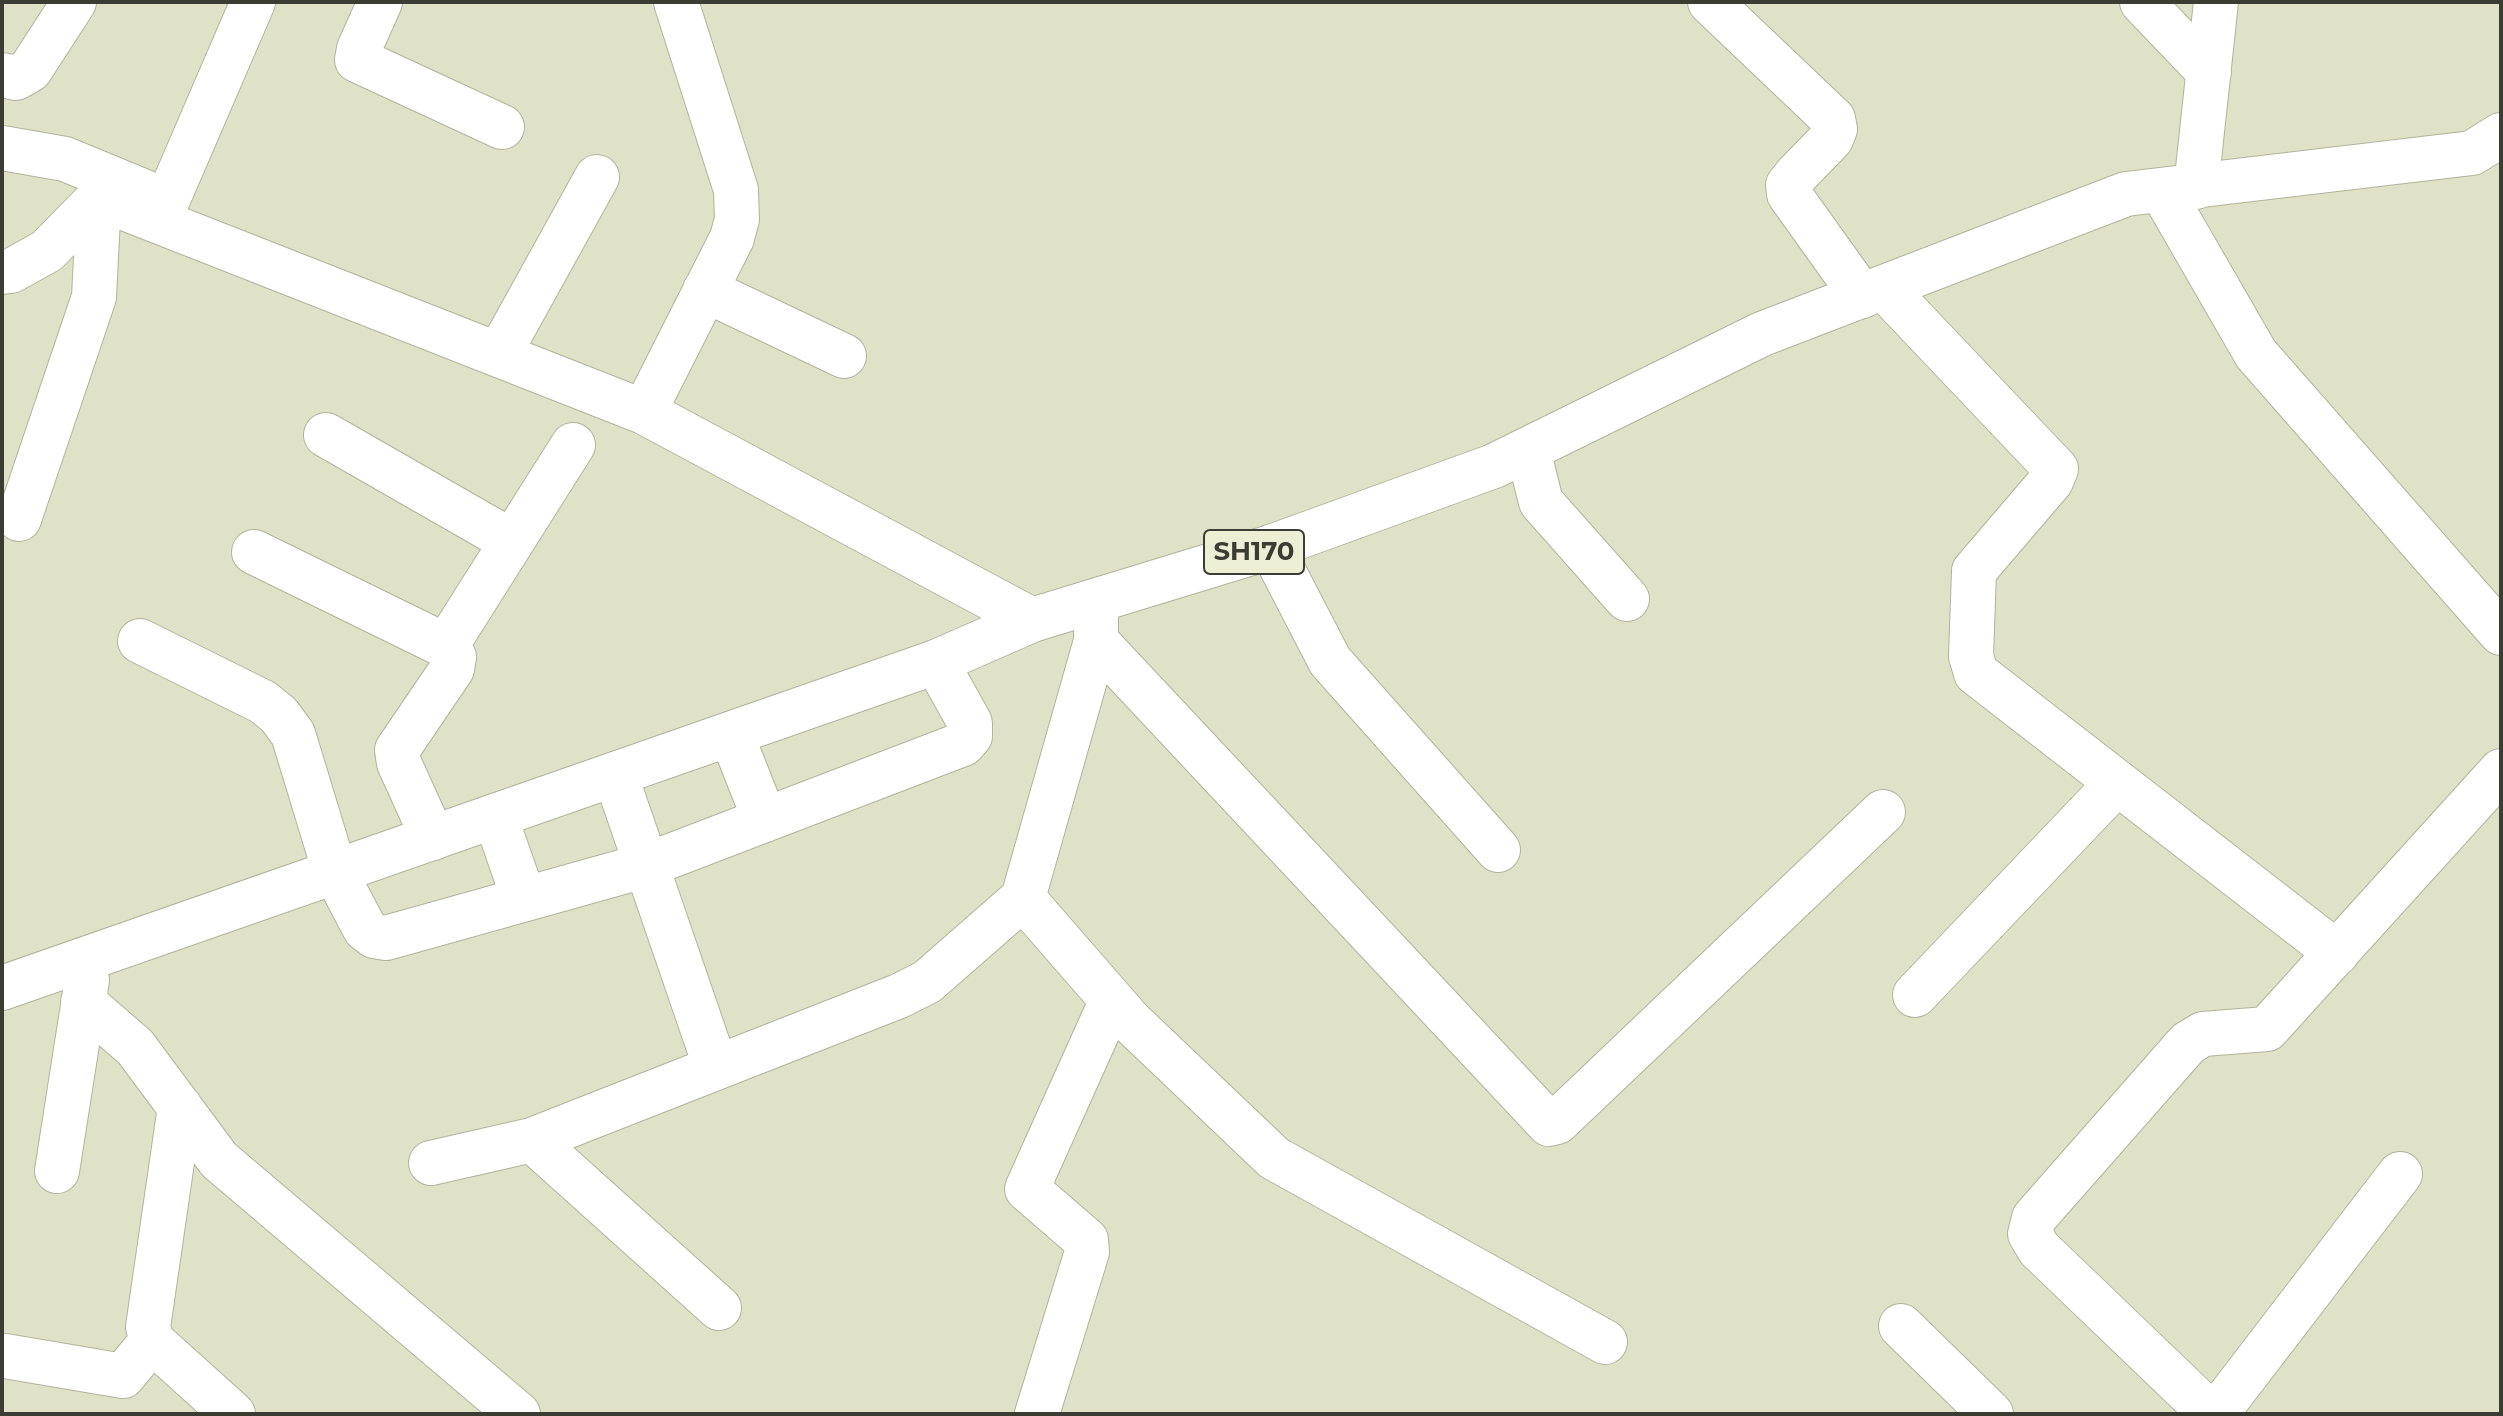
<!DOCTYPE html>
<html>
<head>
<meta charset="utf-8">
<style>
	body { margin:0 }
	#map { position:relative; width:2503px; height:1416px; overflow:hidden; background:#dfe2c7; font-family:Montserrat,sans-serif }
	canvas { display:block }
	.frame { position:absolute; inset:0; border:4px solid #3c3d32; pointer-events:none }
</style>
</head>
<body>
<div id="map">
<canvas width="2503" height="1416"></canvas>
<div class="frame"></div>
</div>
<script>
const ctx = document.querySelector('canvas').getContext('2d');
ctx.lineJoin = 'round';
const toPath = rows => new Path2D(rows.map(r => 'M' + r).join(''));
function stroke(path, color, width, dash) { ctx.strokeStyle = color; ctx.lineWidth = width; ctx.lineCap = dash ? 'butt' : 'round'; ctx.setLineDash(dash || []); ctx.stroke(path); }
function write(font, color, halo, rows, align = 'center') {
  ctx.font = font + ' Montserrat,sans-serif'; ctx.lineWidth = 6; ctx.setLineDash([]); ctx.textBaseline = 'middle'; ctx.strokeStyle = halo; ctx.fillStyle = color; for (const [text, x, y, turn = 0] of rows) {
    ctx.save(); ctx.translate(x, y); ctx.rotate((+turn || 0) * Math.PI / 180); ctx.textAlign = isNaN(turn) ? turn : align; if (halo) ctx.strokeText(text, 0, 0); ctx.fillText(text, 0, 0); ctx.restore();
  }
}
const minor = toPath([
	[380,2,359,49,357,60,502,127],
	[1710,2,1833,119,1835,129,1831,139,1796,175,1788,185,1789,194,1862,296],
	[2142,2,2209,72],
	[2,75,16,78,30,70,74,2],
	[2,148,65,159,145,192],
	[2196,187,2216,2],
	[2162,191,2256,354,2501,633],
	[159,220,253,2],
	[2,272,11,271,47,251,99,198,644,412,1032,620],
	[1884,288,2056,469,2051,481,1974,571,1971,656,1976,673,2337,953],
	[705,290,844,356],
	[499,354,597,177],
	[644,412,732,238,737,219,736,190,676,2],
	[326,435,511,541],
	[1528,450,1541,502,1627,599],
	[19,519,94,297,99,198],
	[1271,547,1330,661,1498,850],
	[254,552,446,646,454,657,452,669,397,750,399,763,433,838],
	[140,641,263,702,279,715,293,734,335,872,365,929,374,936,386,938,647,865,963,744,970,736,970,723,936,662],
	[1096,641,1549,1124,1557,1122,1883,812],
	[446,646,573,445],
	[731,734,765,820],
	[615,774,715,1065],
	[495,816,524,899],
	[1023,898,1130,1021,1274,1158,1605,1342],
	[1915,995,2117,783],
	[83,1002,135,1047,219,1160,518,1414],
	[180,1107,148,1327,152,1341,233,1414],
	[532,1140,719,1308],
	[431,1163,532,1140,899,996,927,982,1023,898,1096,641,1096,618],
	[57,1171,87,980],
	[1901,1326,1991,1414],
	[5,1356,123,1376,152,1341],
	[1037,1414,1087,1252,1086,1240,1027,1189,1111,1002],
	[2211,1414,2039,1249,2030,1234,2034,1218,2188,1043,2203,1034,2267,1029,2501,771],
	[2216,1414,2400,1174]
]);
const major = toPath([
	[2,988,936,662,1032,620,1271,547,1494,466,1762,334,2126,194,2472,153,2501,135]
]);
const shields = [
	[1254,552,100]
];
const shieldNames = [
	["SH170",1254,552]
];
stroke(minor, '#b1b49a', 46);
stroke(major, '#b1b49a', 46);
stroke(minor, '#fff', 44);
stroke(major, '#fff', 44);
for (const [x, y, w] of shields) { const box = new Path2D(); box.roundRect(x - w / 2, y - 22, w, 44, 6); ctx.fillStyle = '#ecefd4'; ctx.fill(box); stroke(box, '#3c3d32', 2); }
write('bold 26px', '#3c3d32', null, shieldNames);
</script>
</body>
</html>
